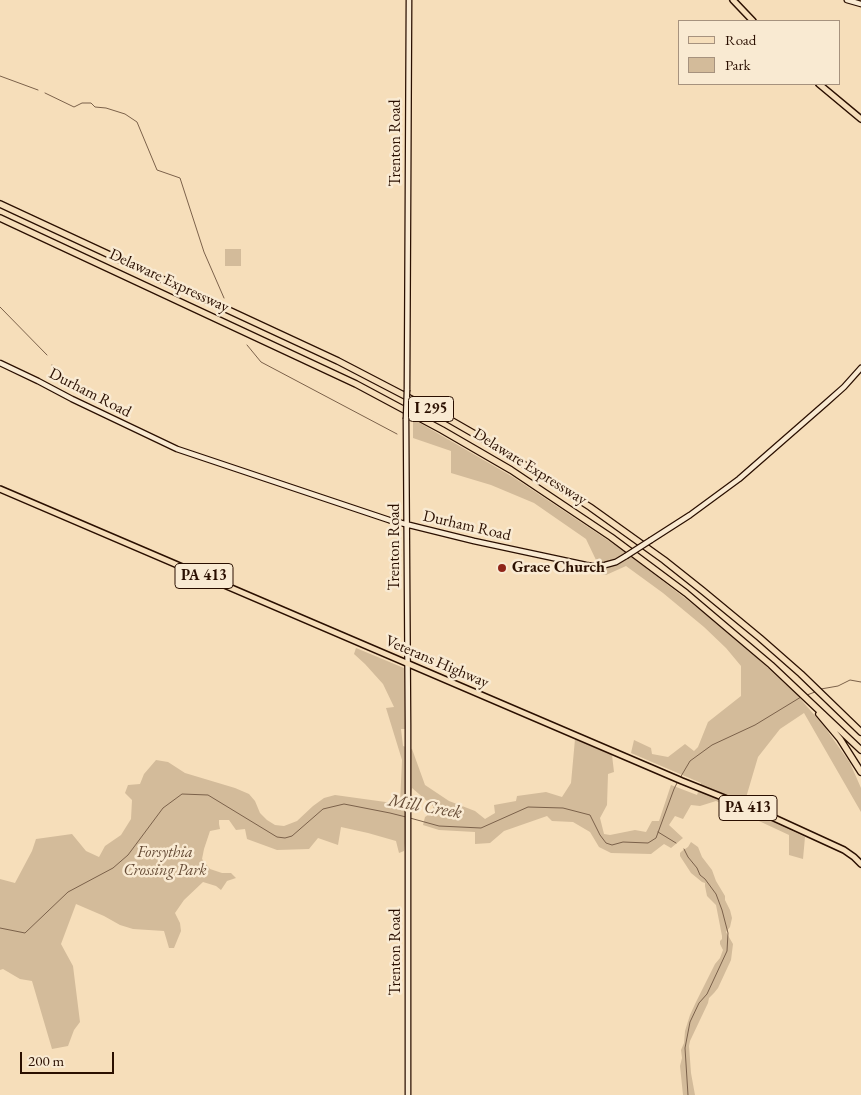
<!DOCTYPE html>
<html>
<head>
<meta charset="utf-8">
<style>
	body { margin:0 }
	#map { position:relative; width:861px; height:1095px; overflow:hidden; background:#f6deba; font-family:"EB Garamond",serif }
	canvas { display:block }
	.legend { position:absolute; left:678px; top:20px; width:162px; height:65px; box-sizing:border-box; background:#f9ead2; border:1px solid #a6927e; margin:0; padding:6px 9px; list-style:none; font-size:15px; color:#2a0f00 }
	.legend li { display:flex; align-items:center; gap:10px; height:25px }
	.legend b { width:25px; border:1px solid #a6927e }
	.scale { position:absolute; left:20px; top:1052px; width:94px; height:22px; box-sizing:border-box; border:2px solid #2a0f00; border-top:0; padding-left:6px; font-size:15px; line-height:18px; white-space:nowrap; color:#2a0f00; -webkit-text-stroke:4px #f9ead2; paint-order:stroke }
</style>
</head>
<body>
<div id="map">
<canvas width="861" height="1095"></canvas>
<ul class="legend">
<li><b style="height:6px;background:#f6deba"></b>Road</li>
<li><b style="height:14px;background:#d3bb9a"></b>Park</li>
</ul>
<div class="scale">200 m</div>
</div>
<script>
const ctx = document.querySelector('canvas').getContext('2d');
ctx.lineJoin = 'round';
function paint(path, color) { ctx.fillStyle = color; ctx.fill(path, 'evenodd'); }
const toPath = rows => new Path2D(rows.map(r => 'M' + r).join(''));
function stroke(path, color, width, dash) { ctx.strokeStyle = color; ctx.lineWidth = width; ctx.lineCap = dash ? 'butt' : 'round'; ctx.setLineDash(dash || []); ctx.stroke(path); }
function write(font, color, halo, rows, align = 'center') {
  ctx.font = font + ' "EB Garamond",serif'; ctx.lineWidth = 5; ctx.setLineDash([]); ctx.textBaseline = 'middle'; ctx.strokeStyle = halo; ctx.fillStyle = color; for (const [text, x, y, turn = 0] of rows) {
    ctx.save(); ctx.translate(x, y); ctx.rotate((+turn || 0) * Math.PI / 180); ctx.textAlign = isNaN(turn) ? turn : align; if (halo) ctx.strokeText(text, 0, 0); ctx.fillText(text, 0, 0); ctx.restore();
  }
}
const green = toPath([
	[225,249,241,249,241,266,225,266],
	[413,419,513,477,624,551,730,633,797,695,824,726,850,763,861,788,861,812,804,713,780,729,758,757,745,801,756,814,805,837,803,859,789,855,789,835,716,801,700,806,691,805,683,819,675,816,669,825,683,838,671,848,664,844,651,854,611,853,599,847,590,832,573,822,552,821,547,816,504,831,490,843,475,844,475,832,439,830,423,825,425,817,433,812,433,806,412,788,404,851,399,853,396,841,368,833,341,827,338,845,318,838,309,849,277,850,247,839,245,829,236,830,229,820,219,820,219,824,220,829,210,831,204,849,202,859,210,869,222,873,231,873,236,878,227,881,221,890,216,886,203,882,184,900,175,913,180,923,181,931,174,948,169,948,164,931,133,929,120,925,104,916,76,904,61,944,73,966,80,1022,74,1030,68,1046,52,1049,32,981,20,979,3,969,0,970,0,879,15,883,32,851,36,839,72,834,86,851,99,857,105,846,121,835,131,819,132,800,125,793,128,785,140,784,144,774,156,760,168,762,185,773,235,788,249,794,255,801,260,813,267,820,275,825,284,826,297,821,313,806,324,798,335,795,400,804,402,760,386,708,394,707,383,684,365,664,354,654,356,648,404,668,405,729,401,729,403,746,412,749,425,785,449,801,475,811,485,819,495,813,494,805,516,801,517,796,546,792,562,797,571,783,575,739,612,755,614,772,608,774,607,805,600,818,604,834,610,835,635,830,646,832,652,821,659,821,671,785,697,795,701,783,631,753,634,740,651,748,652,754,668,757,685,744,694,751,698,747,708,722,741,696,741,666,726,648,704,627,663,593,626,566,606,575,569,569,570,565,598,568,596,560,586,539,534,503,491,485,451,473,451,451,413,438],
	[691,842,698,847,702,857,712,870,716,881,725,896,725,900,730,910,732,918,730,927,726,932,733,944,731,960,718,988,714,993,709,998,708,1003,690,1041,689,1046,691,1073,695,1095,683,1095,680,1066,682,1058,681,1050,684,1043,685,1031,690,1015,696,1002,715,964,720,958,723,950,720,944,720,941,722,939,722,936,716,905,707,896,705,886,705,883,702,882,691,873,680,856,680,853,682,851,688,847]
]);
const stream = toPath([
	[0,76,38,90],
	[45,93,74,107,82,103,91,103,95,107,106,108,125,114,137,122,157,170,180,178,204,252,224,298],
	[0,307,47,355],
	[247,345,261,362,397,434],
	[52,365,55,374],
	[821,689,838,686,850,680,861,682],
	[807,695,815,692],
	[680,778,690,761,712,745,755,725,801,697],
	[410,818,439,826,481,828,528,807,563,808,590,815,600,835,606,843,612,845,623,842,648,843,656,838,674,789,678,781],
	[658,832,676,843],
	[684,849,688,857,697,868,700,875,705,879,716,894,722,910,728,933,727,951,707,994,699,1003,690,1022,685,1048,688,1095],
	[0,928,25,933,68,892,113,868,128,855,163,808,182,794,208,795,277,837,285,838,292,836,323,809,344,804,390,813,406,817]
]);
const secondary = toPath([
	[847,0,861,4],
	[0,363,38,381,72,399,177,449,389,520,474,541,586,565,593,566,605,565,616,562,626,556],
	[407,390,409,0],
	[406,419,408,725,408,1095],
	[651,540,690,515,739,479,826,403,844,387,861,368]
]);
const primary = toPath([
	[733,0,753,21],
	[819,84,861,119],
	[0,489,682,781,772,817,844,850,854,857,861,864]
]);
const highway = toPath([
	[0,204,338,361,438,413,492,444,590,507,664,560,703,591,760,638,801,674,861,732],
	[0,218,356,384,442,430,511,470,611,537,686,593,771,665,861,750],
	[819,714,840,739,861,772]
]);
const secondaryBridge = toPath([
	[406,419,407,390],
	[626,556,651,540]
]);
const markers = [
	[502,568,5,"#8f2418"]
];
const shields = [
	[431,409,45],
	[204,576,58],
	[748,808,58]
];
const shieldNames = [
	["I 295",431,409],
	["PA 413",204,576],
	["PA 413",748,808]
];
const streetNames = [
	["Trenton Road",396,143,-90],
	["Delaware Expressway",169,281,25],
	["Durham Road",90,393,27],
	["Delaware Expressway",530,467,32],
	["Durham Road",467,526,13],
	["Trenton Road",395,547,-90],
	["Veterans Highway",437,662,23],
	["Trenton Road",396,952,-90]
];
const poiNames = [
	["Grace Church",512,568]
];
const parkNames = [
	["Forsythia",165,853],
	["Crossing Park",165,871]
];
const waterNames = [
	["Mill Creek",425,807,10]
];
paint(green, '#d3bb9a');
stroke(stream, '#7b614a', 1);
stroke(secondary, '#2a0f00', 7);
stroke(primary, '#2a0f00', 8);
stroke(highway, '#2a0f00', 8);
stroke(secondary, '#f9ead2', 4.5);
stroke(primary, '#f6deba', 5);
stroke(highway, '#f6deba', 5.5);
stroke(secondaryBridge, '#2a0f00', 7, []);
stroke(secondaryBridge, '#f9ead2', 4.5);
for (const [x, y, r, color] of markers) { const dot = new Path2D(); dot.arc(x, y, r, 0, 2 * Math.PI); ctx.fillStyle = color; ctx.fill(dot); stroke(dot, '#f9ead2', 2); }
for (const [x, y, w] of shields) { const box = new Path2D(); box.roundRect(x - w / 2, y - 12.5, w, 25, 4); ctx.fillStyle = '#f9ead2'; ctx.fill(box); stroke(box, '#2a0f00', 1); }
write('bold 15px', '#2a0f00', null, shieldNames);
write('16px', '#2a0f00', '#f9ead2', streetNames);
write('bold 16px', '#2a0f00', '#f9ead2', poiNames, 'left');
write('italic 16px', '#654b36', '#f9ead2', parkNames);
write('italic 18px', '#674d37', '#f9ead2', waterNames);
</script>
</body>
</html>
